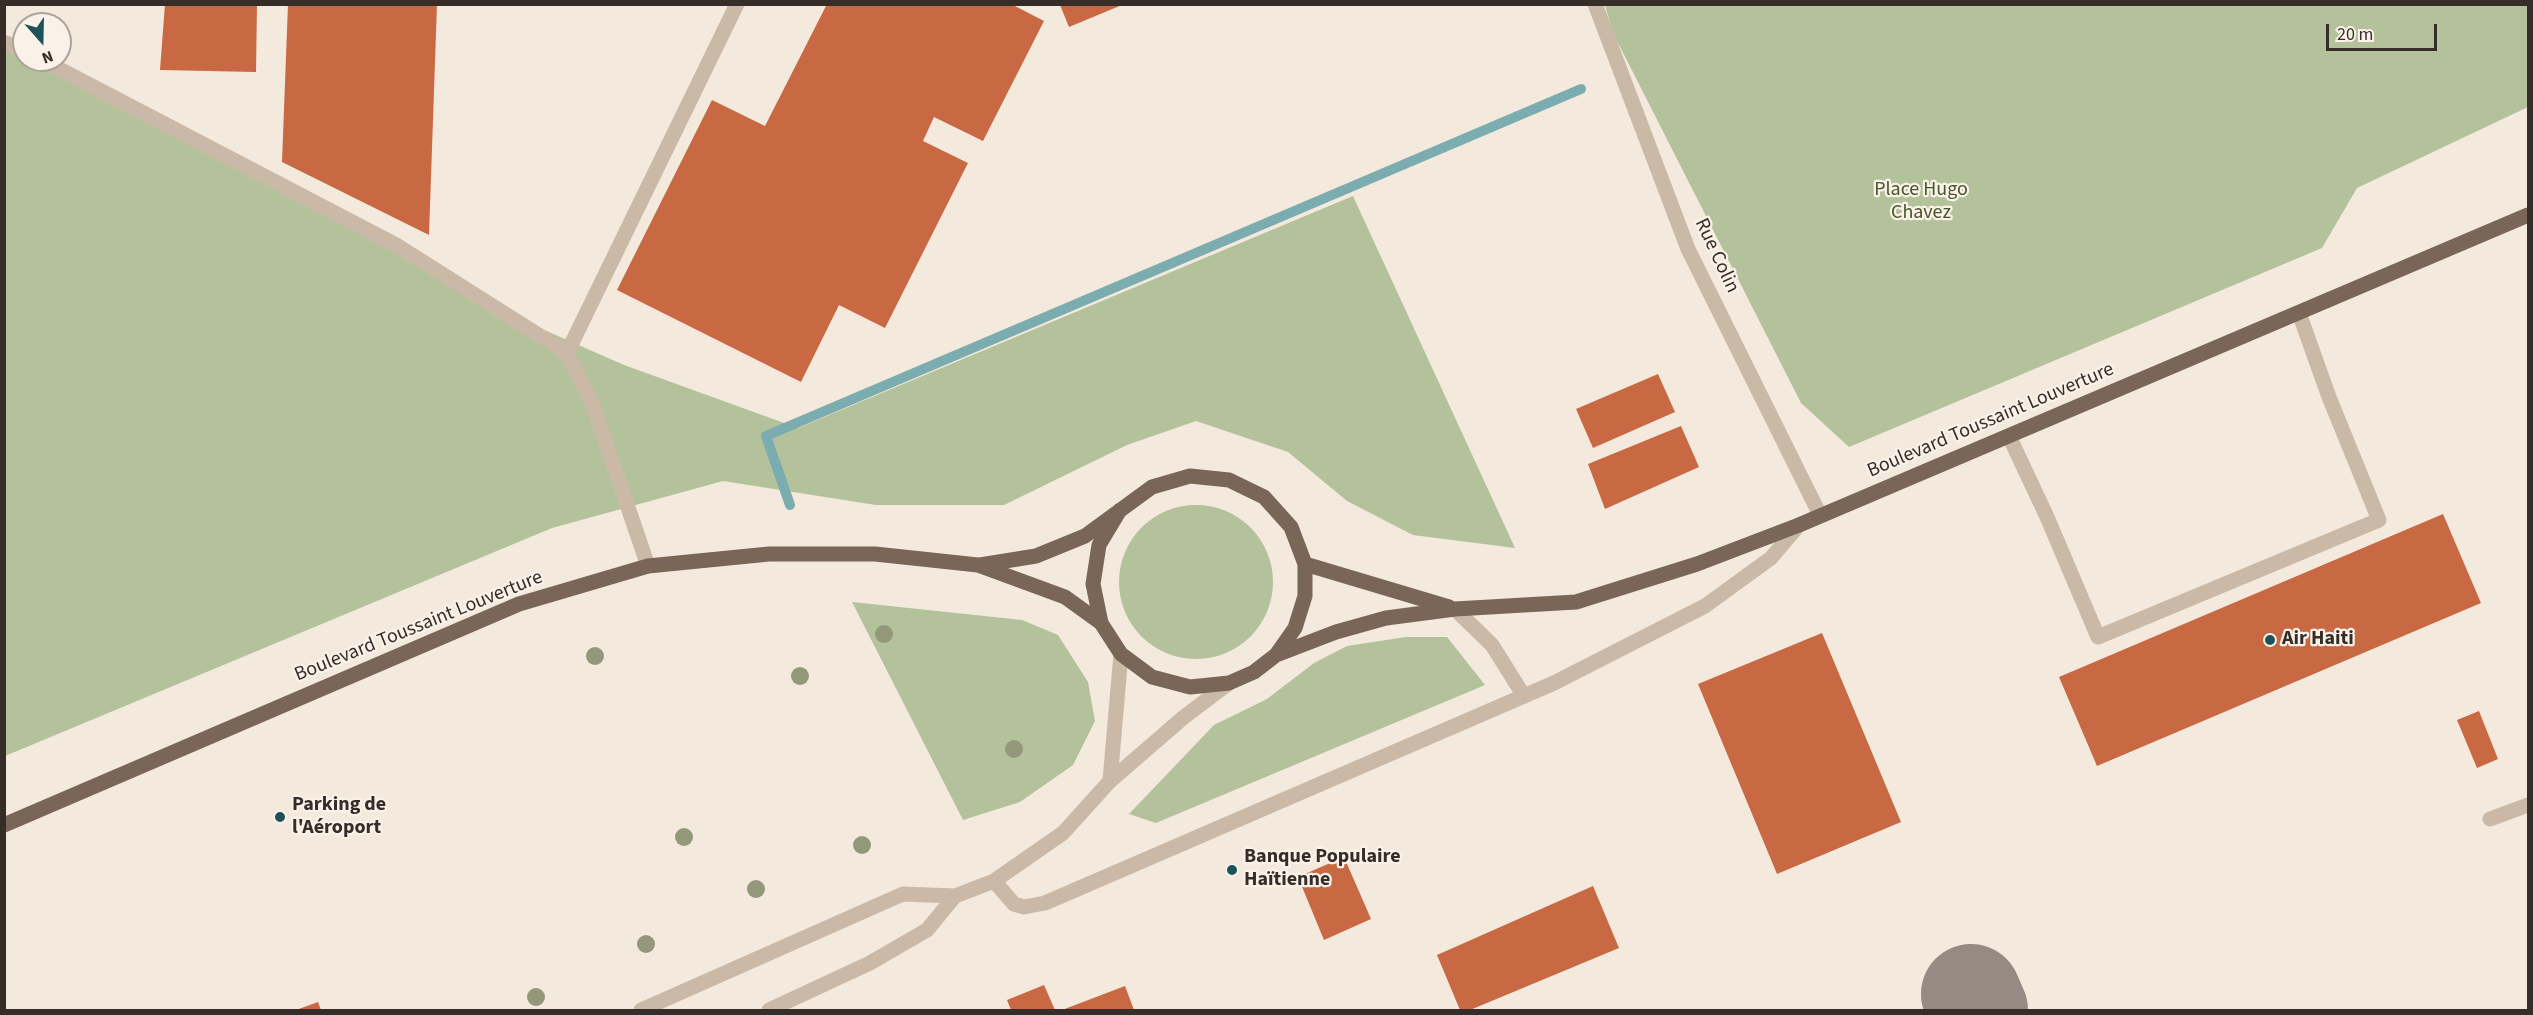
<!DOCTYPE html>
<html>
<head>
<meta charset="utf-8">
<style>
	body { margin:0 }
	#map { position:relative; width:2533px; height:1015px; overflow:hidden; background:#f3e9dc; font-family:"Source Sans 3",sans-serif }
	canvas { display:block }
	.frame { position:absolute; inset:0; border:6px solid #372d28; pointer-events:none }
	.north { position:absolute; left:12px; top:12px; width:60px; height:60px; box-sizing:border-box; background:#faf2e8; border:2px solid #aca39b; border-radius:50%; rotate:160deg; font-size:16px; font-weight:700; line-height:24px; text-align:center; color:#372d28 }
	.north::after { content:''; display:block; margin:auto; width:21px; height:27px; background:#1c535a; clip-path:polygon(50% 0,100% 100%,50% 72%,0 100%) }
	.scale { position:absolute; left:2326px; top:24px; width:111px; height:27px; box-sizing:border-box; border:3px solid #372d28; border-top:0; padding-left:8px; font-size:18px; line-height:21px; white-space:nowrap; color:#372d28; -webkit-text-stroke:4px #faf2e8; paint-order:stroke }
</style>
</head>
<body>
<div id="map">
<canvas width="2533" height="1015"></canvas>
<div class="frame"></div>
<div class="north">N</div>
<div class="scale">20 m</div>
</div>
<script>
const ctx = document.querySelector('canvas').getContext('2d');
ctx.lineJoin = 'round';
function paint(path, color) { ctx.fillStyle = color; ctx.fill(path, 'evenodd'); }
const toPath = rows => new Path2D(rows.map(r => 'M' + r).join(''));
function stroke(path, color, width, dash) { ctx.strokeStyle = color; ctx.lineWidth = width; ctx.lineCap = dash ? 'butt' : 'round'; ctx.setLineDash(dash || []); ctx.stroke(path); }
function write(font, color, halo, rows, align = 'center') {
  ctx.font = font + ' "Source Sans 3",sans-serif'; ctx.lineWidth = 4.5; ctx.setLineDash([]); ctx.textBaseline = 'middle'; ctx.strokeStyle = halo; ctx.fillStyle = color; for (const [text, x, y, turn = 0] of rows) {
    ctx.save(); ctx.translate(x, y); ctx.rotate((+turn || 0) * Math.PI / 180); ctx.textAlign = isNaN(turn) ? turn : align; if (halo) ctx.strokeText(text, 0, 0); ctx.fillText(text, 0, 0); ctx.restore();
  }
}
const green = toPath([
	[1605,5,2528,5,2528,107,2357,188,2322,248,1849,447,1801,403,1613,33],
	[4,45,24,56,24,60,32,60,526,322,624,365,798,428,1353,196,1515,548,1413,535,1347,501,1288,452,1196,421,1127,445,1004,505,876,505,723,481,552,528,5,756],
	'1119 582a77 77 0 1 1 154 0a77 77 0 1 1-154 0Z',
	[852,602,1022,620,1058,635,1088,682,1095,721,1073,765,1020,802,963,820],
	[1406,637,1447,637,1485,685,1156,823,1129,814,1214,725,1267,699,1314,663,1347,646]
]);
const stream = toPath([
	[790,505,766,436,1581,89]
]);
const taxiway = toPath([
	[1971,994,1978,1010]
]);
const building = toPath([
	[165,4,257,4,256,72,160,70],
	[288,4,437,4,429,235,282,162],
	[827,4,1011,4,1044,21,983,141,934,117,923,141,968,163,885,328,839,305,801,382,617,290,712,100,765,126],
	[1060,5,1122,5,1069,27],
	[1658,374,1675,412,1593,448,1576,409],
	[1681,426,1699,467,1605,509,1588,464],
	[2443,514,2481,603,2097,766,2059,677],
	[1822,633,1901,822,1777,874,1698,684],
	[2479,711,2498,759,2477,768,2457,720],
	[1344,857,1371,919,1324,940,1298,877],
	[1593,886,1619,948,1470,1010,1460,1010,1437,955],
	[1044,985,1055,1010,1011,1010,1007,1000],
	[1125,986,1134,1010,1062,1010],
	[318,1002,321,1010,296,1010]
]);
const minor = toPath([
	[1595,4,1688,249,1820,515],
	[4,42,24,51],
	[42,60,398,246,567,353,592,402,648,566],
	[567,353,737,4],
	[2009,436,2047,517,2098,637,2379,520,2329,397,2299,313],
	[1455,609,1492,645,1524,696],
	[1110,781,1121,654],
	[2490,819,2528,805],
	[994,881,1014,904,1024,907,1045,903,1554,683,1705,606,1771,558,1799,525],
	[641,1010,903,894,955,896,994,881,1063,833,1110,781,1184,717,1229,683],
	[769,1010,870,963,927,930,955,896]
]);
const major = toPath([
	[1305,564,1449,607],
	[980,565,1036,556,1085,536,1152,487,1190,476,1229,480,1264,497,1291,527,1305,564,1305,596,1295,628,1276,655,1254,672,1229,683,1190,687,1152,677,1121,654,1101,623,1093,584,1099,545,1120,510],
	[1276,655,1336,632,1386,618,1455,609,1576,602,1697,564,1799,525,2528,215],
	[4,825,519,604,648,566,769,554,875,554,978,565,1065,597,1101,623]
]);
const trees = [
	[884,634],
	[595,656],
	[800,676],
	[1014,749],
	[684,837],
	[862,845],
	[756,889],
	[646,944],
	[536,997]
];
const markers = [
	[2270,640,6,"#1c535a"],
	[280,817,6,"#1c535a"],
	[1232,870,6,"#1c535a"]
];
const parkNames = [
	["Place Hugo",1921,191],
	["Chavez",1921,214]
];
const streetNames = [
	["Rue Colin",1716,256,65],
	["Boulevard Toussaint Louverture",1991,421,-23],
	["Boulevard Toussaint Louverture",419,627,-22]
];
const poiNames = [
	["Air Haiti",2282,640],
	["Parking de",292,806],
	["l'Aéroport",292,829],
	["Banque Populaire",1244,858],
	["Haïtienne",1244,881]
];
paint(green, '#b3c29b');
stroke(stream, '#7aacb0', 10);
stroke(taxiway, '#958b82', 100);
paint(building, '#c96943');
stroke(minor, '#cbb9a7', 15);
stroke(major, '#7a6559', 15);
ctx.fillStyle = '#93987b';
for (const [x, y] of trees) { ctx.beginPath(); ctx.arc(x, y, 9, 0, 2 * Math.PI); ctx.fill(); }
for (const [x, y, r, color] of markers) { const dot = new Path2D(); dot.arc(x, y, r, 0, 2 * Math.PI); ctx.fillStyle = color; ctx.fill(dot); stroke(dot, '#faf2e8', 2); }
write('20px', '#45562b', '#faf2e8', parkNames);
write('20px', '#372d28', '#faf2e8', streetNames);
write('bold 20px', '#372d28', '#faf2e8', poiNames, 'left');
</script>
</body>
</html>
